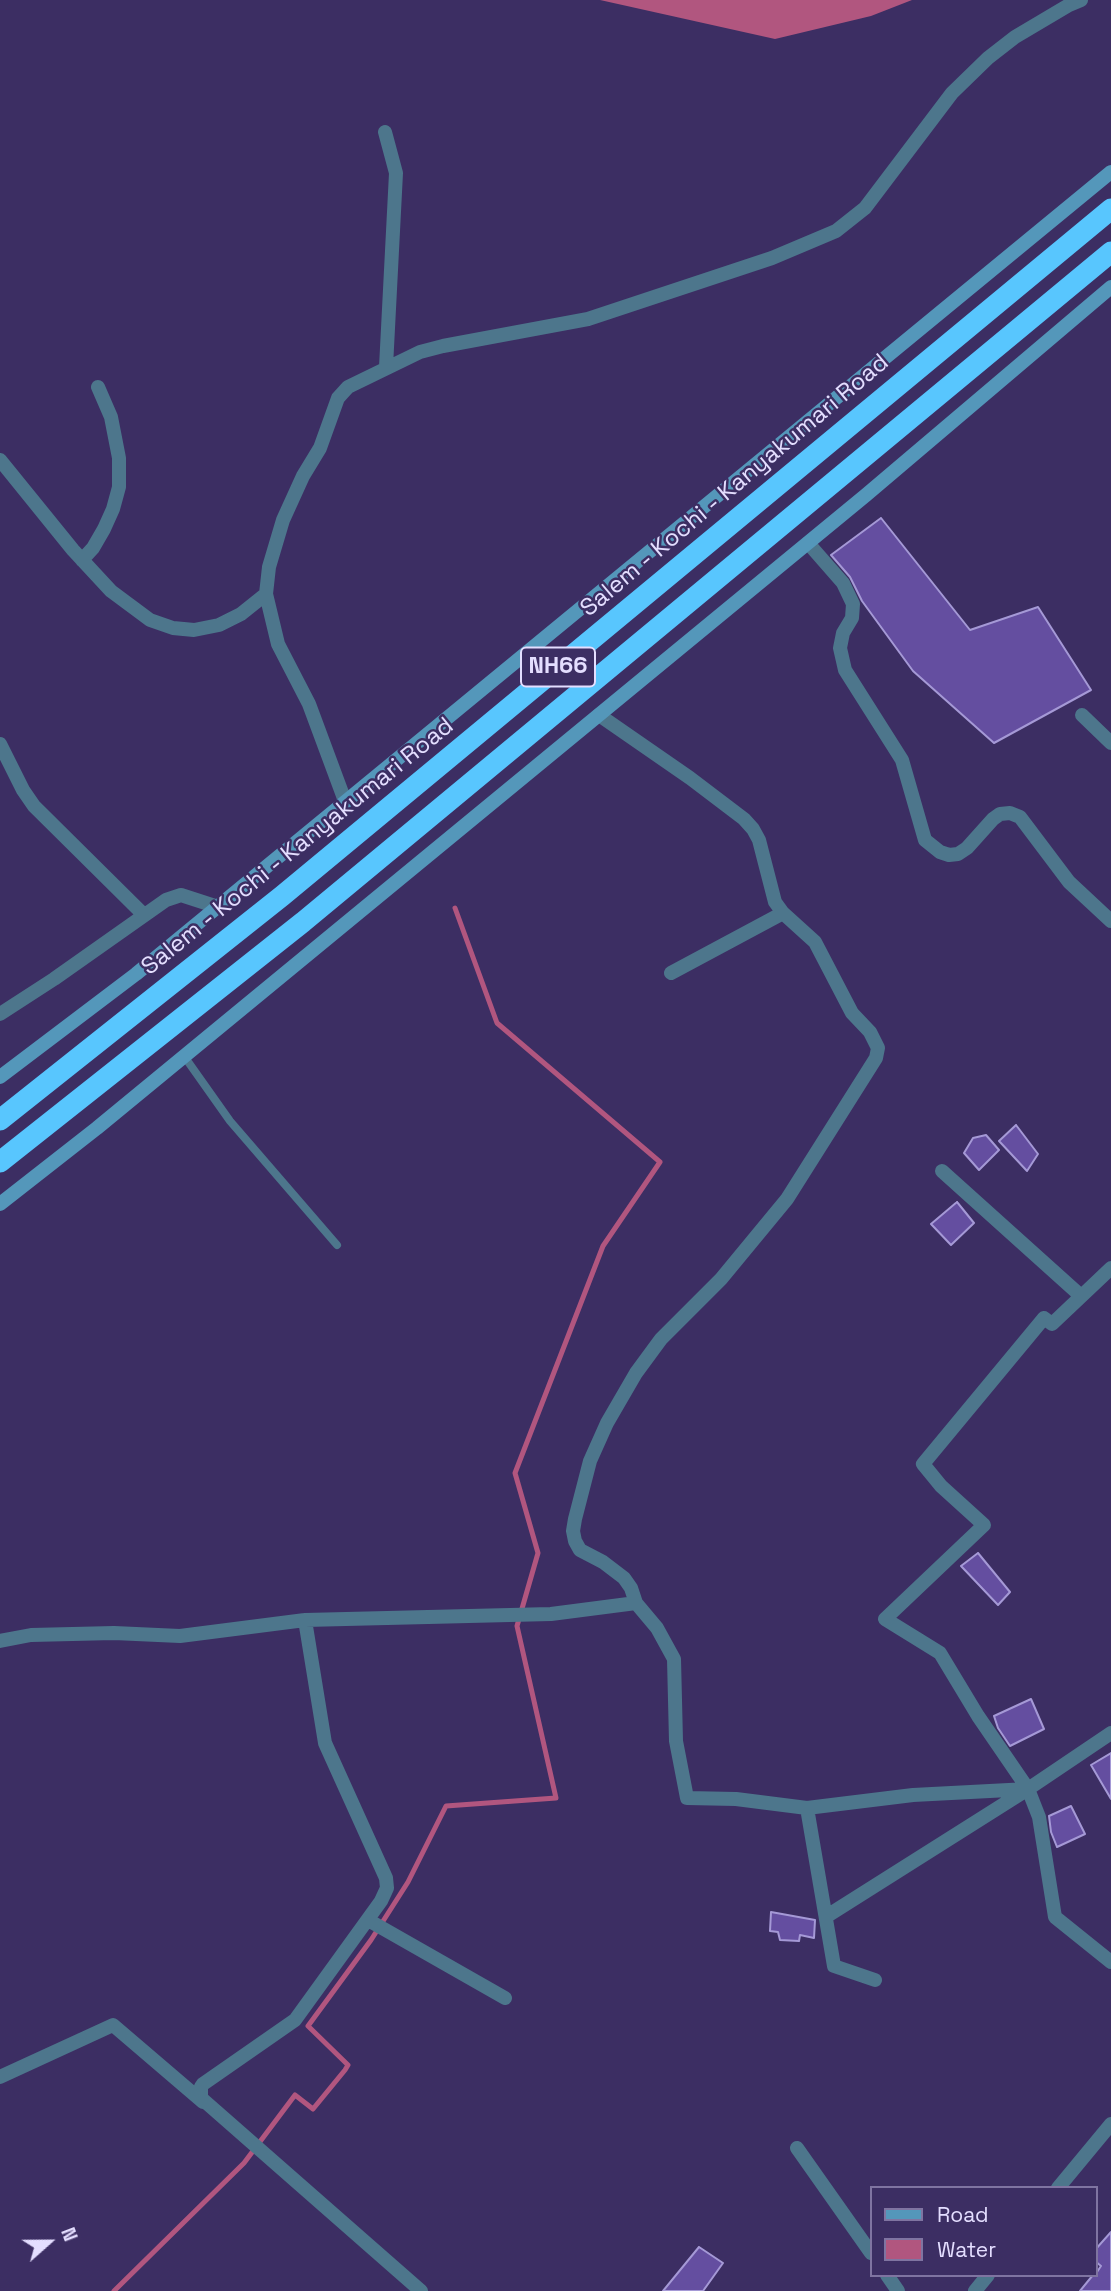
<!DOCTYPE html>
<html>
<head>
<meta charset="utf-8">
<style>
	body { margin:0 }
	#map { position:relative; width:1111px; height:2291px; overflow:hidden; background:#3c2e63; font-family:"Space Grotesk",sans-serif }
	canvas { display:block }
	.legend { position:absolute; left:870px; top:2186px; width:228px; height:91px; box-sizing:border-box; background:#3c2e63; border:2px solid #7f74a1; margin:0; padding:9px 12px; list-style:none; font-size:21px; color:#e4deff }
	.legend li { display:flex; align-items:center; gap:14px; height:35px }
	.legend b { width:35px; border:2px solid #7f74a1 }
	.north { position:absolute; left:14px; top:2207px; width:70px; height:70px; -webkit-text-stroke:5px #3c2e63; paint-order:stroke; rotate:69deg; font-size:19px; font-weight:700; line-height:28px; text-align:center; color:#e4deff }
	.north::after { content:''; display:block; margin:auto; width:24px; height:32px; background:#e4deff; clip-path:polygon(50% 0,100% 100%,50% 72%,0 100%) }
</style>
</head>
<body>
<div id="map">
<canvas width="1111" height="2291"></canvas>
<ul class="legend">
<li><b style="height:9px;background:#5497ba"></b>Road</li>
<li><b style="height:19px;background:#b1567f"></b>Water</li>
</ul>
<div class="north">N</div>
</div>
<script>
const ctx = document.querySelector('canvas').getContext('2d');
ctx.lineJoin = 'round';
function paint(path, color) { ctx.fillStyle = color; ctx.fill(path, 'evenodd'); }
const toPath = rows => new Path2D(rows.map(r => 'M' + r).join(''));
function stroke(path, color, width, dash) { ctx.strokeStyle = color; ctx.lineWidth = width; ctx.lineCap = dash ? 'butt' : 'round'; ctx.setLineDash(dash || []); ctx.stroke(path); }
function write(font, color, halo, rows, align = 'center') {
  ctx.font = font + ' "Space Grotesk",sans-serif'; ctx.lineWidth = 5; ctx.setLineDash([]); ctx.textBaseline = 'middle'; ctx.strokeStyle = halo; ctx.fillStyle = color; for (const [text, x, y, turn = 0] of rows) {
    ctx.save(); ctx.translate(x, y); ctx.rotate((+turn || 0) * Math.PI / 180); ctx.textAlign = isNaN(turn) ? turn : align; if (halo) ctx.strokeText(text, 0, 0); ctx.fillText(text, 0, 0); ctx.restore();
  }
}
const water = toPath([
	[600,0,912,0,871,16,775,39]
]);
const stream = toPath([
	[114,2291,244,2163,295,2095,313,2109,345,2070,348,2065,308,2026,371,1940,408,1882,446,1806,556,1798,517,1626,538,1553,515,1473,603,1246,660,1162,497,1023,455,908]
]);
const building = toPath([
	[881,518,970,630,1038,607,1091,690,994,743,913,671,862,601,850,577,831,555,881,518],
	[1016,1125,1038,1154,1027,1171,999,1141,1016,1125],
	[986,1135,999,1150,979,1170,964,1153,973,1138,986,1135],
	[957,1202,974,1223,951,1245,931,1224,957,1202],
	[978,1553,1010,1592,998,1605,961,1566,978,1553],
	[1031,1699,1044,1729,1010,1746,998,1728,994,1716,1031,1699],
	[1111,1753,1111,1799,1091,1765,1111,1753],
	[1071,1806,1085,1834,1057,1847,1051,1832,1049,1816,1071,1806],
	[771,1912,815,1920,814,1938,800,1935,799,1941,780,1940,778,1932,770,1931,771,1912],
	[1111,2232,1111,2291,1080,2291,1093,2275,1095,2275,1101,2266,1095,2261,1095,2250,1111,2232],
	[699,2247,723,2263,703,2291,663,2291,699,2247]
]);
const lane = toPath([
	[184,1056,230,1121,337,1245]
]);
const street = toPath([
	[385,132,396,173,386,367],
	[0,460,73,550,111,591,150,620,173,628,194,630,219,625,241,614,266,594],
	[808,543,843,583,853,604,852,618,843,633,840,648,845,670,902,760,925,840,940,852,949,855,958,854,967,848,993,819,1000,814,1010,813,1020,817,1069,882,1111,921],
	[82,560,93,548,104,529,113,509,119,487,119,458,111,417,98,387],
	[599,715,690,778,744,819,753,829,759,840,775,902,783,913,815,942,852,1013,870,1032,878,1048,876,1058,787,1199,721,1279,661,1339,636,1373,607,1423,590,1461,575,1519,573,1531,575,1541,580,1550,603,1562,624,1578,631,1588,636,1603,657,1628,674,1659,676,1741,687,1798,736,1799,807,1808,913,1795,1028,1789,1039,1817,1055,1917,1111,1962],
	[1082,715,1111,743],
	[0,744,23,790,34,806,144,915],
	[345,801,309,704,278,644,266,594,269,567,283,520,303,476,320,448,338,398,348,387,420,352,443,346,588,319,772,258,836,231,865,208,952,93,988,58,1015,37,1069,5,1081,0],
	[671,973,783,913],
	[0,1014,54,979,166,900,181,895,218,907],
	[942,1171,1081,1296],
	[305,1620,325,1743,386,1878,387,1888,381,1901,295,2020,203,2084,201,2087,201,2098,421,2291],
	[0,1641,31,1635,114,1633,180,1636,305,1620,551,1614,636,1603],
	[1028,1789,978,1716,940,1653,885,1619,984,1525,941,1486,923,1464,1044,1318,1052,1324,1111,1268],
	[807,1808,834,1966,875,1980],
	[827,1916,1028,1789,1111,1733],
	[368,1920,505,1998],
	[0,2077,113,2025,203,2102],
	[797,2148,871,2253],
	[1058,2188,1111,2124],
	[887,2275,898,2291],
	[975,2291,988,2275]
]);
const secondary = toPath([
	[0,1077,136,974,1111,172],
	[0,1204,97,1128,866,495,1111,287]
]);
const highway = toPath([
	[0,1120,282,896,1111,209],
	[0,1162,303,922,1111,252]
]);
const shields = [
	[558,667,74]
];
const shieldNames = [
	["NH66",558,667]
];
const streetNames = [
	["Salem - Kochi - Kanyakumari Road",735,486,-40],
	["Salem - Kochi - Kanyakumari Road",298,847,-39]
];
paint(water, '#b1567f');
stroke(stream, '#b1567f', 5);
paint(building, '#644ea0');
stroke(building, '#a599d6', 2);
stroke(lane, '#4d768c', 8);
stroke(street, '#4d768c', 14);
stroke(secondary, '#5497ba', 14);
stroke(highway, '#58c6fe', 21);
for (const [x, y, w] of shields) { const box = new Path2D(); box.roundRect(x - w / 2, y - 19.5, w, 39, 5); ctx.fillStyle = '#3c2e63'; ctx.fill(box); stroke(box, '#e4deff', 2); }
write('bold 23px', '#e4deff', null, shieldNames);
write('24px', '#e4deff', '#3c2e63', streetNames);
</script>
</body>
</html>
